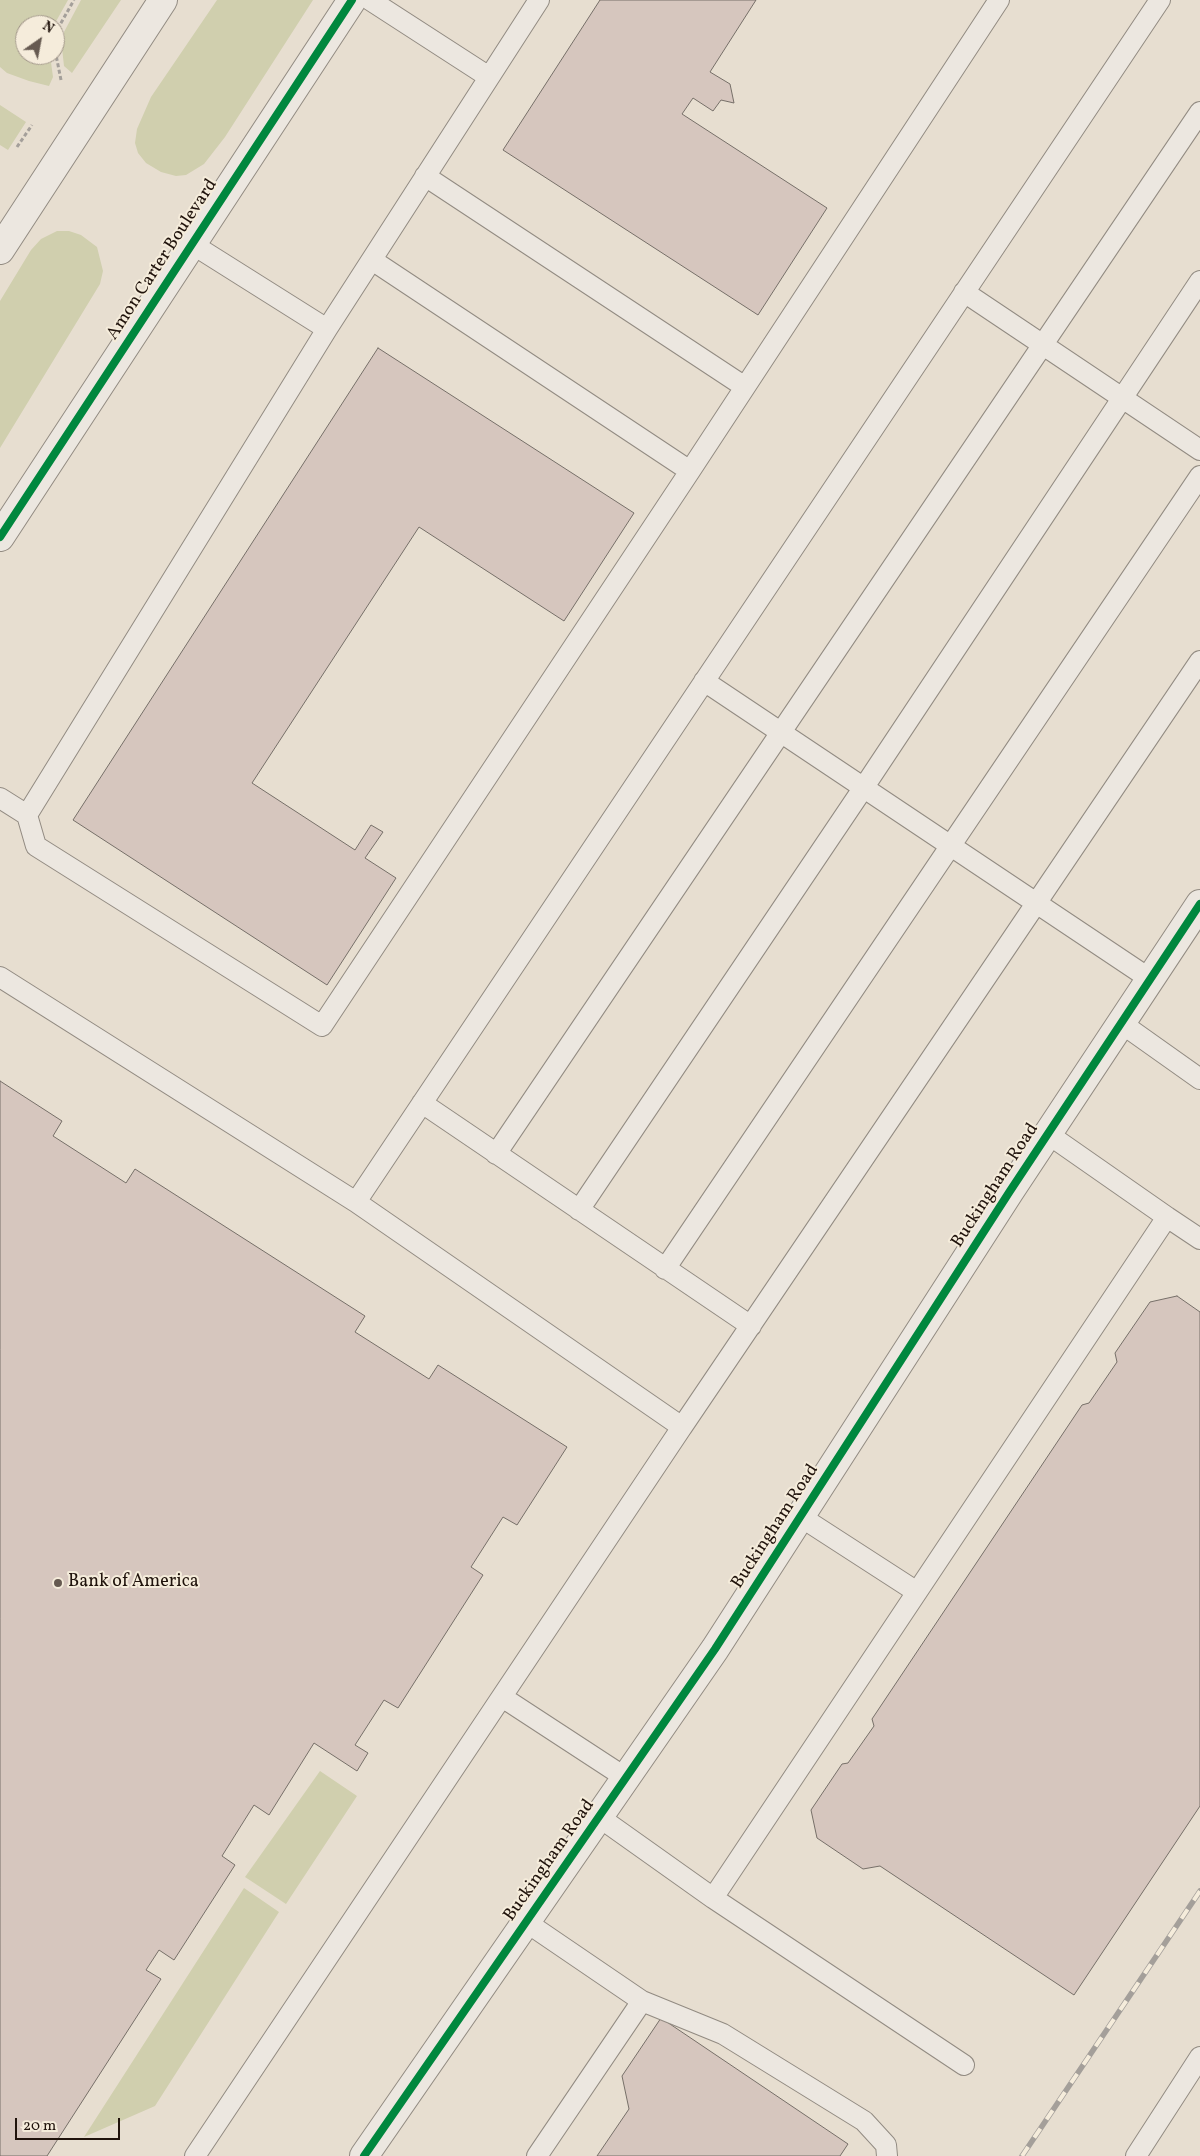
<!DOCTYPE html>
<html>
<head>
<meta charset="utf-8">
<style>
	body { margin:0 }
	#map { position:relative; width:1200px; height:2156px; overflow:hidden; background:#e7ded0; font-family:Vollkorn,serif }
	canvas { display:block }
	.north { position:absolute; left:15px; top:15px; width:50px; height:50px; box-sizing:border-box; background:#f5ecdb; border:1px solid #a09588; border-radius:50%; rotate:33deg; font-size:14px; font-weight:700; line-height:20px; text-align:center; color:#20130c }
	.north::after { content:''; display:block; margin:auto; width:18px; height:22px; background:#665a51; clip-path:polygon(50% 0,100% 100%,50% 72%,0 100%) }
	.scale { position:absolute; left:15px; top:2118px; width:105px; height:22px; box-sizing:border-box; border:2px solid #20130c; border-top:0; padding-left:6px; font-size:15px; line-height:18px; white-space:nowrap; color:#20130c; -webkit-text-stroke:4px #f5ecdb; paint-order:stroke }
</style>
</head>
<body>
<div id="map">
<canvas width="1200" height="2156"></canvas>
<div class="north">N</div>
<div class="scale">20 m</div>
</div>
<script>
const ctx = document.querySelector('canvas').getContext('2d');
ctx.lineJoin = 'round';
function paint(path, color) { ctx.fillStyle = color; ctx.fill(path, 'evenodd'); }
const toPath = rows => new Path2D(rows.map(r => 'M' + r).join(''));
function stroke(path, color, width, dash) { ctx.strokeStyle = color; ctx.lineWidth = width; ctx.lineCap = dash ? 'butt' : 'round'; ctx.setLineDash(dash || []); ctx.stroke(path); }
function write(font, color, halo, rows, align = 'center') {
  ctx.font = font + ' Vollkorn,serif'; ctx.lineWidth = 4; ctx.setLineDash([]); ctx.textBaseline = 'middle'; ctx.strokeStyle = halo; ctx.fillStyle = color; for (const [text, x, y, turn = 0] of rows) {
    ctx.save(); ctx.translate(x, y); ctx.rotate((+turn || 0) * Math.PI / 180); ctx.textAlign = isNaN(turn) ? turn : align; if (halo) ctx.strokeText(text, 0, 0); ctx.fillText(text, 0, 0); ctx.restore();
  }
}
const green = toPath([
	[0,0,68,0,54,25,25,25,25,55,50,55,53,77,49,86,29,81,7,73,0,67],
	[81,0,121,0,72,73,64,66,62,48,64,32],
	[217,0,313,0,225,137,204,164,186,175,176,176,161,172,146,163,138,153,135,143,137,129,151,97],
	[0,105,26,122,8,150,0,145],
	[57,231,69,231,81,235,97,247,103,271,100,284,0,448,0,301,31,250,41,239],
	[320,1771,357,1796,286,1904,245,1877],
	[244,1888,279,1912,155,2106,84,2137]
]);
const building = toPath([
	[600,0,756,0,710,72,730,84,734,103,721,100,713,111,693,98,682,114,827,208,758,315,503,150,600,0],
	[378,348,634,513,564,621,419,527,252,783,355,850,371,825,383,832,365,858,396,878,327,985,73,820,378,348],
	[0,1081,62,1121,53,1136,126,1183,135,1169,365,1316,355,1332,429,1379,438,1365,567,1447,517,1525,503,1517,471,1567,483,1575,398,1708,384,1700,355,1745,368,1753,357,1771,314,1743,269,1815,254,1805,222,1856,235,1865,174,1960,159,1950,146,1970,161,1979,47,2156,0,2156,0,1081],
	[1177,1296,1200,1312,1200,1806,1074,1995,880,1866,863,1869,817,1838,811,1810,842,1764,848,1763,874,1726,872,1719,1082,1405,1089,1403,1117,1362,1115,1353,1150,1302,1177,1296],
	[661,2018,848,2144,840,2156,597,2156,629,2109,622,2076,661,2018]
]);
const path = toPath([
	[61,80,55,50,57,30,74,0],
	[17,147,32,125]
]);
const service = toPath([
	[370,0,489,77],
	[425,176,745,387],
	[192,244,327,329],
	[372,260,690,471],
	[964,292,1200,450],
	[704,681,1150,979],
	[0,798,27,815,36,846,322,1026,690,471,999,0],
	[27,815,327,329,539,0],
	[0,977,356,1202],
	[1121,1023,1200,1079],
	[422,1103,751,1326],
	[496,1154,1200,112],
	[579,1210,864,787,1200,281],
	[1167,1217,1200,1239],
	[665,1269,1200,476],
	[682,1427,1200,661],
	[801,1517,917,1592],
	[502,1697,626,1778],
	[599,1817,713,1898,1167,1217,1048,1134],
	[713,1898,964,2065],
	[526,1922,642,2001,537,2156],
	[642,2001,723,2034,864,2121,886,2145,887,2156],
	[195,2156,682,1427,356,1202,1160,0],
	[1136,2156,1200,2057]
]);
const minor = toPath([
	[364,2156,715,1649,1010,1191,1200,904]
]);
const tertiary = toPath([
	[0,250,163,0],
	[0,537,352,0]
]);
const rail = toPath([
	[1022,2156,1200,1891]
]);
const cycleway = toPath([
	[0,537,352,0],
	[364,2156,715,1649,1010,1191,1200,904]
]);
const markers = [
	[58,1583,5,"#665a51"]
];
const streetNames = [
	["Amon Carter Boulevard",163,260,-57],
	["Buckingham Road",996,1186,-57],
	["Buckingham Road",776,1527,-57],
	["Buckingham Road",550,1861,-55]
];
const poiNames = [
	["Bank of America",68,1583]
];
paint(green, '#d0cfae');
paint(building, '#d6c6be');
stroke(building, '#766f68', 1);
stroke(service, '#928b82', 22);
stroke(minor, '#928b82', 30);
stroke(tertiary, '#928b82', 30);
stroke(path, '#a49f9a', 3, [4, 2.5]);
stroke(service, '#ece7e0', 20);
stroke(minor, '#ece7e0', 28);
stroke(tertiary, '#ece7e0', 28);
stroke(rail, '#a49f9a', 5.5);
stroke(rail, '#f5ecdb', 4, [11]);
stroke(cycleway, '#00873e', 8);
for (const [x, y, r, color] of markers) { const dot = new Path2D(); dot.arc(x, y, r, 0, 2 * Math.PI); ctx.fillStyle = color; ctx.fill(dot); stroke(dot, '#f5ecdb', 2); }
write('18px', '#20130c', '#f5ecdb', streetNames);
write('18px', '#20130c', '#f5ecdb', poiNames, 'left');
</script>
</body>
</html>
